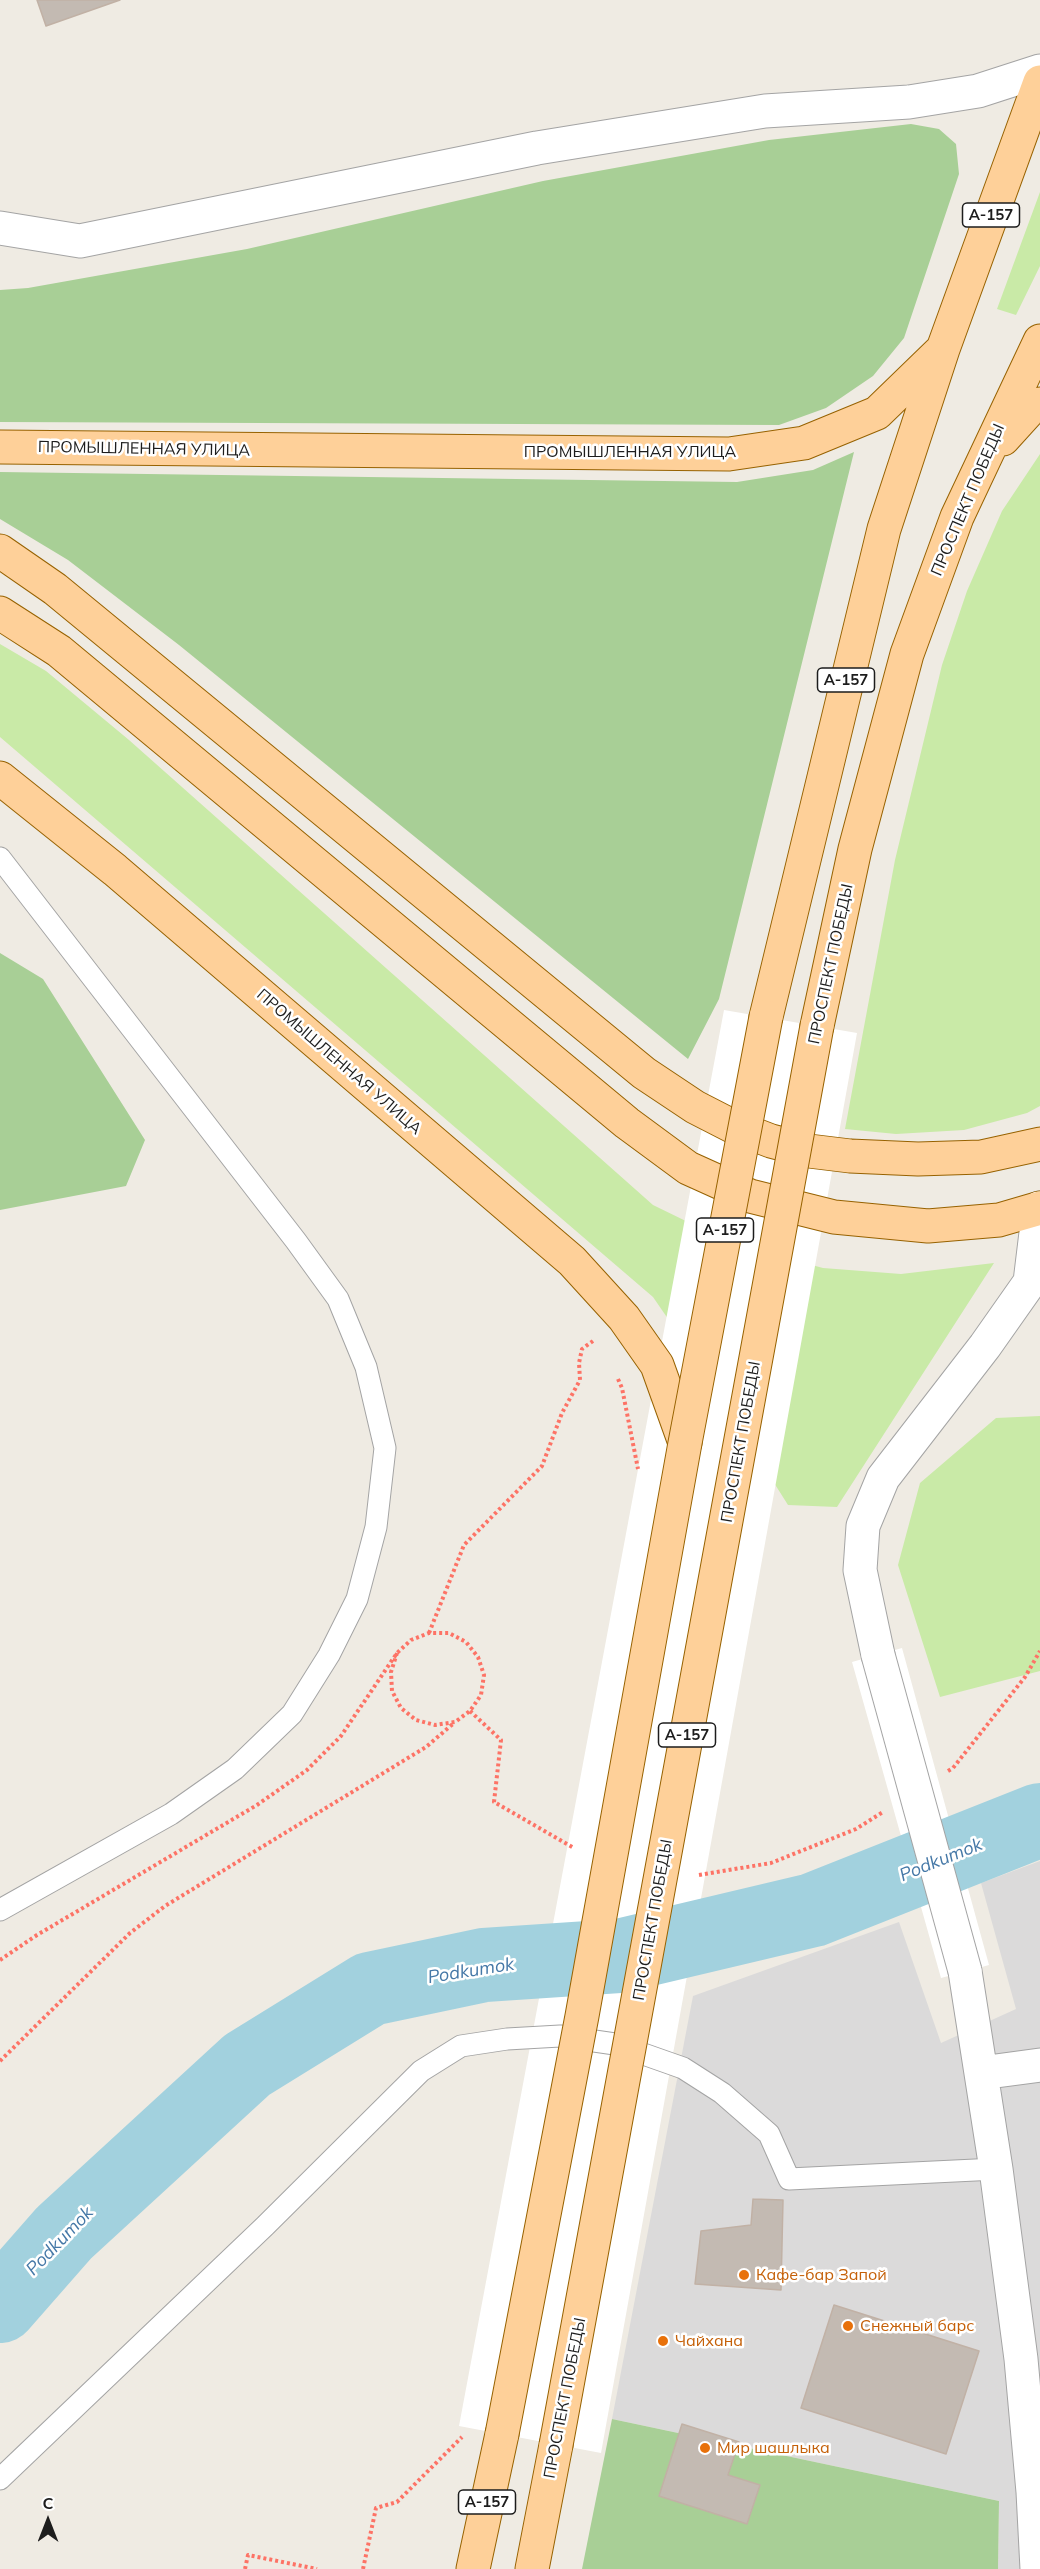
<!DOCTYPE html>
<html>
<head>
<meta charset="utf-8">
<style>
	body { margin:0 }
	#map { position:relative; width:1040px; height:2569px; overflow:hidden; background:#efebe3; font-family:Mulish,sans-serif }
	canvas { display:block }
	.north { position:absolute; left:18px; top:2491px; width:60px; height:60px; -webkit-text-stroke:4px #fff; paint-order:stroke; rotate:0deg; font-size:16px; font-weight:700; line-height:24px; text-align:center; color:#1d1d1d }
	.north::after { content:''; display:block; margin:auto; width:21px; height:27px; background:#1d1d1d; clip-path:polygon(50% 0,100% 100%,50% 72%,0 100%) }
</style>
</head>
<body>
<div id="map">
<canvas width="1040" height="2569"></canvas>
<div class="north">С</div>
</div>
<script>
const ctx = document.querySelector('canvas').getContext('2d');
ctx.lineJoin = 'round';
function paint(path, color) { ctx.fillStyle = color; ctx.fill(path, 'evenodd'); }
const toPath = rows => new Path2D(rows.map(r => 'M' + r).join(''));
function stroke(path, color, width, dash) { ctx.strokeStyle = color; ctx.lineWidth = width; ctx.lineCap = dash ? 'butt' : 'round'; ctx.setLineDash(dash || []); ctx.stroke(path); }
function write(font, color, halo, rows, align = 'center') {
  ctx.font = font + ' Mulish,sans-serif'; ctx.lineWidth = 5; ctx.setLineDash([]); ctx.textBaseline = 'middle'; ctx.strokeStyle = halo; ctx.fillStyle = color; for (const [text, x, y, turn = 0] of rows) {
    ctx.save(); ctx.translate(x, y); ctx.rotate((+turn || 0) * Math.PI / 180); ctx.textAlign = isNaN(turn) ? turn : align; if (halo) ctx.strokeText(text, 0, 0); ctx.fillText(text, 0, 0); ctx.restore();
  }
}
const residential = toPath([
	[1040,1861,1040,2569,998,2569,999,2501,612,2419,693,1996,899,1922,941,2043,1016,2009,981,1883]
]);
const grass = toPath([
	[1040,192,1040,266,1016,315,997,309],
	[1040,454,1040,1106,1027,1113,964,1130,896,1134,845,1129,895,860,942,665,967,591,1002,511],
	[0,644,46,671,129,740,653,1205,733,1244,823,1268,901,1274,994,1263,837,1507,788,1505,697,1361,653,1297,0,737],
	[1040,1416,1040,1671,940,1697,898,1565,920,1483,996,1418]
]);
const forest = toPath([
	[911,124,939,129,956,144,959,174,904,338,873,376,826,408,779,425,0,422,0,290,28,288,247,249,543,181,769,140],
	[854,452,719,999,688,1059,179,645,68,560,0,519,0,472,737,482,813,470],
	[0,953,43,979,145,1140,126,1186,0,1210],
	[612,2419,999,2501,998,2569,582,2569]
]);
const pier = toPath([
	[724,1010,857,1033,601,2453,459,2426],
	[902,1648,989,1965,941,1978,852,1662]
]);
const river = toPath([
	[0,2306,64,2233,247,2065,370,1989,484,1965,619,1956,813,1910,1040,1820]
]);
const building = toPath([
	[37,0,120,0,46,26,37,0],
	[753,2199,783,2200,781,2290,695,2284,701,2231,751,2225,753,2199],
	[834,2305,979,2351,946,2454,801,2408,834,2305],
	[682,2424,739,2442,728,2475,760,2485,747,2524,659,2496,682,2424]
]);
const path = toPath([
	[618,1379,622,1388,638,1469],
	[429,1633,464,1545,542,1466,562,1413,580,1380,579,1363,582,1349,593,1341],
	[470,1711,501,1740,494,1802,574,1848],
	[948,1771,953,1768,1025,1677,1040,1651],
	[699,1875,771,1863,856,1829,883,1812],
	[0,1960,37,1935,257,1805,307,1770,341,1736,397,1653,411,1640,429,1633,449,1633,466,1642,478,1657,484,1675,481,1695,470,1711,455,1722,435,1725,416,1720,401,1708,392,1691,391,1672,397,1653],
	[0,2061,130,1933,165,1906,426,1747,454,1723],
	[245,2569,248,2555,317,2569],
	[363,2569,376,2508,397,2502,462,2437]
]);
const service = toPath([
	[0,858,296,1241,338,1299,366,1367,385,1448,376,1527,357,1599,329,1655,292,1714,235,1769,171,1814,0,1910],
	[0,2479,265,2226,421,2071,461,2046,507,2039,560,2036,615,2044,683,2068,722,2093,769,2134,789,2179,996,2169]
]);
const minor = toPath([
	[0,228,80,241,537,148,765,111,909,102,978,91,1040,71],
	[878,1655,860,1570,863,1526,883,1478,985,1346,1030,1282,1039,1208],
	[965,1971,996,2169,1021,2359,1033,2492,1037,2569],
	[981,2073,1040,2065]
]);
const primary = toPath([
	[1003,439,1031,408,1040,404],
	[0,447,729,454,804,443,877,413,943,349],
	[0,551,55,589,644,1073,695,1107,732,1126,771,1141,809,1151,850,1156,918,1159,981,1157,1040,1144],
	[0,613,59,651,627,1123,688,1168,750,1196,834,1217,928,1226,999,1220,1040,1208],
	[0,778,115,870,572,1261,624,1318,657,1365,685,1443],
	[766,1017,884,529,943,349,1040,82],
	[817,1026,855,849,907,654,957,517,1040,341],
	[473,2569,502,2434],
	[532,2569,556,2445]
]);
const minorBridge = toPath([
	[878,1655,965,1971]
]);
const primaryBridge = toPath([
	[502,2434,582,2016,685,1443,766,1017],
	[556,2445,817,1026]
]);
const markers = [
	[744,2275,6,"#e8710a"],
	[848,2326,6,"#e8710a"],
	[663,2341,6,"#e8710a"],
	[705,2448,6,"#e8710a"]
];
const shields = [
	[991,215,57],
	[846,680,57],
	[725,1230,57],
	[687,1735,57],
	[487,2502,57]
];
const shieldNames = [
	["А-157",991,215],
	["А-157",846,680],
	["А-157",725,1230],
	["А-157",687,1735],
	["А-157",487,2502]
];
const streetNames = [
	["ПРОМЫШЛЕННАЯ УЛИЦА",144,449,1],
	["ПРОМЫШЛЕННАЯ УЛИЦА",630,452],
	["ПРОСПЕКТ ПОБЕДЫ",968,500,-67],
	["ПРОСПЕКТ ПОБЕДЫ",831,964,-78],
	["ПРОМЫШЛЕННАЯ УЛИЦА",339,1062,41],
	["ПРОСПЕКТ ПОБЕДЫ",741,1442,-80],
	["ПРОСПЕКТ ПОБЕДЫ",653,1920,-80],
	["ПРОСПЕКТ ПОБЕДЫ",565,2398,-79]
];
const foodNames = [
	["Кафе-бар Запой",756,2275],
	["Снежный барс",860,2326],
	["Чайхана",675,2341],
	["Мир шашлыка",717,2448]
];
const waterNames = [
	["Podkumok",941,1860,-22],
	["Podkumok",471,1971,-9],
	["Podkumok",60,2241,-46]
];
paint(residential, '#dbdada');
paint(grass, '#c9eaa7');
paint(forest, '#a8cf96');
paint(pier, '#fff');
stroke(river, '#a2d1de', 74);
paint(building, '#c3bab2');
stroke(building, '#c1b1a5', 1.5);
stroke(service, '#a4a4a4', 23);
stroke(minor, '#a4a4a4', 35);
stroke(primary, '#976200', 35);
stroke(path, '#fd7366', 4, [3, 3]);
stroke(service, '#fff', 21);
stroke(minor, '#fff', 33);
stroke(primary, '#fed099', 33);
stroke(minorBridge, '#a4a4a4', 35, []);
stroke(primaryBridge, '#976200', 35, []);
stroke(minorBridge, '#fff', 33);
stroke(primaryBridge, '#fed099', 33);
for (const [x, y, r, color] of markers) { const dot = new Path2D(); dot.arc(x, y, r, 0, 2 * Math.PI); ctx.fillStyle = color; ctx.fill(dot); stroke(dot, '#fff', 2); }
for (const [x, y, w] of shields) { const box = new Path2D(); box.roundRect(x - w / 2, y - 12, w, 24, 4.5); ctx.fillStyle = '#fff'; ctx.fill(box); stroke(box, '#1d1d1d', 1.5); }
write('bold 15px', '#1d1d1d', null, shieldNames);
write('16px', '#1d1d1d', '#fff', streetNames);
write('16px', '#c56008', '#fff', foodNames, 'left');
write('italic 18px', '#4578a7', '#fff', waterNames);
</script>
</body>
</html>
